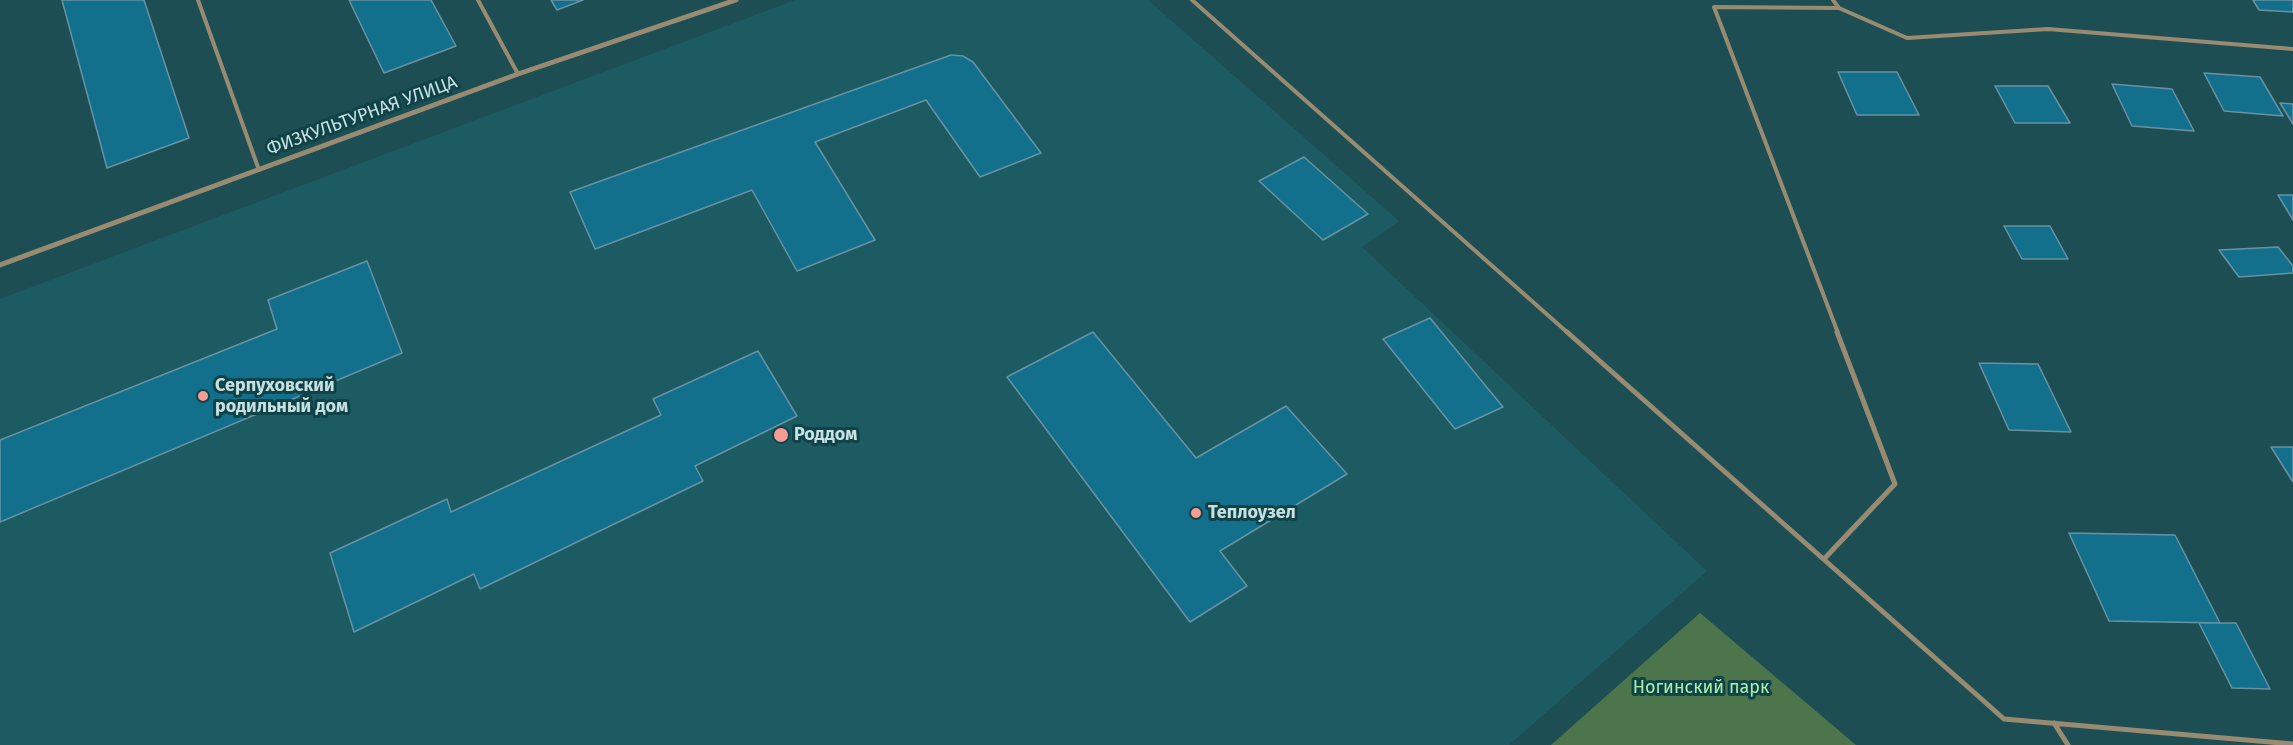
<!DOCTYPE html>
<html>
<head>
<meta charset="utf-8">
<style>
	body { margin:0 }
	canvas { display:block; background:#1d4e53 }
</style>
</head>
<body>
<canvas width="2293" height="745"></canvas>
<script>
const ctx = document.querySelector('canvas').getContext('2d');
ctx.lineJoin = 'round';
function paint(path, color) { ctx.fillStyle = color; ctx.fill(path, 'evenodd'); }
const toPath = rows => new Path2D(rows.map(r => 'M' + r).join(''));
function stroke(path, color, width, dash) { ctx.strokeStyle = color; ctx.lineWidth = width; ctx.lineCap = dash ? 'butt' : 'round'; ctx.setLineDash(dash || []); ctx.stroke(path); }
function write(font, color, halo, rows, align = 'center') {
  ctx.font = font + ' "Fira Sans",sans-serif'; ctx.lineWidth = 6; ctx.setLineDash([]); ctx.textBaseline = 'middle'; ctx.strokeStyle = halo; ctx.fillStyle = color; for (const [text, x, y, turn = 0] of rows) {
    ctx.save(); ctx.translate(x, y); ctx.rotate((+turn || 0) * Math.PI / 180); ctx.textAlign = isNaN(turn) ? turn : align; if (halo) ctx.strokeText(text, 0, 0); ctx.fillText(text, 0, 0); ctx.restore();
  }
}
const built = toPath([
	[795,0,1148,0,1399,221,1362,247,1707,571,1509,745,0,745,0,299]
]);
const green = toPath([
	[1700,613,1856,745,1551,745]
]);
const building = toPath([
	[62,0,144,0,189,138,107,168,62,0],
	[349,0,431,0,456,46,384,73,349,0],
	[551,0,583,0,557,10,551,0],
	[2253,0,2293,0,2293,12,2259,10,2253,0],
	[951,55,963,56,973,62,1041,153,980,177,926,100,815,142,875,240,797,271,752,190,595,249,570,192,951,55],
	[1838,72,1897,72,1919,115,1857,115,1838,72],
	[2204,73,2260,77,2283,116,2224,111,2204,73],
	[2112,84,2172,89,2194,131,2132,126,2112,84],
	[1995,86,2048,86,2070,123,2015,123,1995,86],
	[2280,103,2293,104,2293,124,2280,103],
	[1304,157,1368,214,1323,240,1259,181,1304,157],
	[2278,195,2293,195,2293,220,2278,195],
	[2004,226,2050,226,2068,259,2022,259,2004,226],
	[2278,247,2293,266,2293,273,2239,277,2219,250,2278,247],
	[367,261,402,353,0,522,0,440,277,329,268,300,367,261],
	[1430,318,1503,407,1455,429,1383,339,1430,318],
	[1093,332,1196,458,1286,406,1347,474,1220,551,1247,586,1190,622,1007,377,1093,332],
	[758,351,797,416,695,466,703,481,480,589,474,574,354,632,330,553,447,499,451,512,661,415,653,399,758,351],
	[1979,363,2038,364,2071,432,2009,430,1979,363],
	[2271,447,2293,447,2293,482,2271,447],
	[2069,533,2175,535,2220,623,2109,621,2069,533],
	[2199,623,2236,623,2270,689,2232,688,2199,623]
]);
const serviceFar1 = toPath([
	[198,0,259,170],
	[478,0,518,74],
	[1192,0,1568,333],
	[1833,0,1839,8,1907,38,2048,29,2293,49],
	[1838,333,1714,7,1839,8]
]);
const service = toPath([
	[1567,332,2004,719,2293,744],
	[1824,559,1895,484,1837,332],
	[2054,723,2068,745]
]);
const minor = toPath([
	[0,265,518,74,736,0]
]);
const markers = [
	[203,396,6,"#f59c95"],
	[781,435,8,"#f59c95"],
	[1196,513,6,"#f59c95"]
];
const streetNames = [
	["ФИЗКУЛЬТУРНАЯ УЛИЦА",362,116,-20]
];
const poiNames = [
	["Серпуховский",215,386],
	["родильный дом",215,407],
	["Роддом",794,435],
	["Теплоузел",1208,513]
];
const parkNames = [
	["Ногинский парк",1701,688]
];
paint(built, '#1c5b61');
paint(green, '#4c754c');
paint(building, '#12708c');
stroke(building, '#6892a3', 1.5);
stroke(serviceFar1, '#988b71', 4);
stroke(service, '#988b71', 5);
stroke(minor, '#988b71', 5);
for (const [x, y, r, color] of markers) { const dot = new Path2D(); dot.arc(x, y, r, 0, 2 * Math.PI); ctx.fillStyle = color; ctx.fill(dot); stroke(dot, '#104348', 2); }
write('18px', '#c7e0e2', '#104348', streetNames);
write('bold 18px', '#c7e0e2', '#104348', poiNames, 'left');
write('18px', '#a9f0a8', '#104348', parkNames);
</script>
</body>
</html>
